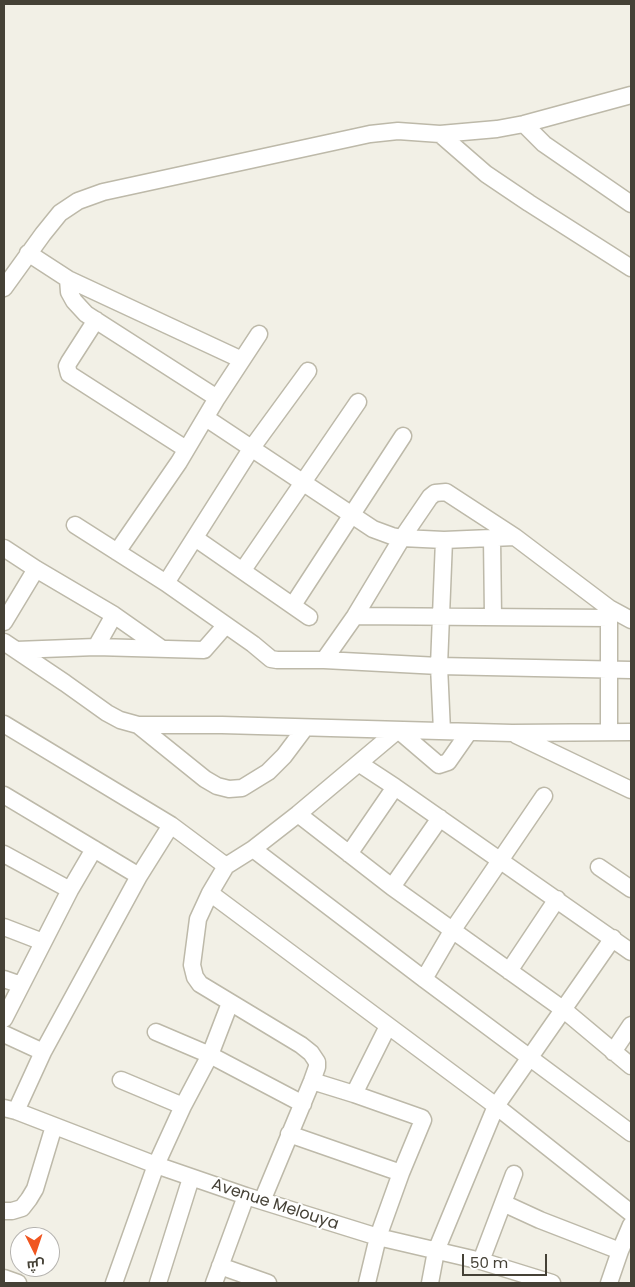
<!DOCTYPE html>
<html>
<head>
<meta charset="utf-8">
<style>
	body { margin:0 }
	#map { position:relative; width:635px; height:1287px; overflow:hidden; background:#f2f0e6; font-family:Poppins,Cairo,sans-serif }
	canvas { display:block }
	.frame { position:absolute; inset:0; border:5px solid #454136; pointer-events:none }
	.north { position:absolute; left:10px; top:1227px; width:50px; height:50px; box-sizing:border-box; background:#fff; border:1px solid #b5b3af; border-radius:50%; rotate:176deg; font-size:14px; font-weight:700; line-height:20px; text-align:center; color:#454136 }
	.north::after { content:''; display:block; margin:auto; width:18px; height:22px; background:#f05620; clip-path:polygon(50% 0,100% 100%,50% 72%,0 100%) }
	.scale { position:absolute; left:462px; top:1254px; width:85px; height:22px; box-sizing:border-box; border:2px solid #454136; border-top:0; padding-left:6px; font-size:15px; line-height:18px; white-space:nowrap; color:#454136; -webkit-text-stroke:4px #fff; paint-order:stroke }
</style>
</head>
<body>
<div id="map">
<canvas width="635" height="1287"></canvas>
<div class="frame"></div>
<div class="north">ش</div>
<div class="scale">50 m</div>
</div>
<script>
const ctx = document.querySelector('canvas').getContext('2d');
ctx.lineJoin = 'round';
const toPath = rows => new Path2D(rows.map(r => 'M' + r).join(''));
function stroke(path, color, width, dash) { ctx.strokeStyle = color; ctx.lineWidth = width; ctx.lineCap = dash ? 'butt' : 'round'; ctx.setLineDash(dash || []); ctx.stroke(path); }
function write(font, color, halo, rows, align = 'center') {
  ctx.font = font + ' Poppins,sans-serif'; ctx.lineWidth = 4; ctx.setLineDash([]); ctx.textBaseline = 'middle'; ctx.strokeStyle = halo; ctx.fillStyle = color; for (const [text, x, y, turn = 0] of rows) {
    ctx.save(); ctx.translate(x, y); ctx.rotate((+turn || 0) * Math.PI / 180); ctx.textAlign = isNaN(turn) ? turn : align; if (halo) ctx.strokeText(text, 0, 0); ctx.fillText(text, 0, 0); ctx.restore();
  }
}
const minor = toPath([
	[524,124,544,144,631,204],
	[440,134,486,174,529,203,631,268],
	[28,253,68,279,242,360],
	[68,279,69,292,74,301,86,314,217,398],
	[4,288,43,234,60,213,78,201,103,192,370,134,398,131,440,134,497,129,524,124,631,95],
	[96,320,69,362,67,366,69,374,186,449],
	[206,418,373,529,392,536,402,538,444,540,515,537],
	[75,525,166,583,253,644,271,659,277,660,324,660,439,666,631,670],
	[195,538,309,617],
	[492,538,493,616],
	[4,548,36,569,114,615,161,648],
	[117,552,179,462,217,398,259,334],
	[243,570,358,402],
	[166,583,251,449,308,371],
	[293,605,403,436],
	[609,608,631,620],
	[355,616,610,618],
	[4,622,36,569],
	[4,642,65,683,107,713,120,720,138,725,222,725,512,733,631,732],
	[96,647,114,615],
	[16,650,96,647,204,650,225,626],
	[324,660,355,616,402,538,430,497,435,493,446,492,515,537,609,608,609,732],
	[4,724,171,825,226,866],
	[138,725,205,779,217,786,229,789,242,788,268,772,284,756,305,728],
	[442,731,439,666,444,540],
	[516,735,631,790],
	[360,764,395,787,631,952],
	[4,795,139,876],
	[298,814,392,887,564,1010,631,1066],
	[253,849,424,979,631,1133],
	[4,854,70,890],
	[349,854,395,787],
	[599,867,631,889],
	[392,887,440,818],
	[210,893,496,1106,631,1213],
	[4,927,43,942],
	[509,971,557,899],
	[4,979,21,985],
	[424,979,452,931,544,796],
	[4,1019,70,890,94,849],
	[156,1032,210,1055,303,1104],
	[4,1034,43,1052],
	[613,1052,631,1025],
	[121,1080,183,1106],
	[312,1081,354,1094,388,1026],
	[354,1094,422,1118,423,1120,401,1173,378,1237,367,1283],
	[4,1108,16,1111,156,1165,246,1196,378,1237,481,1261,552,1283],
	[16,1111,43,1052,139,876,171,825],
	[289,1134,401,1173],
	[262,1201,312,1081,317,1067,317,1062,311,1053,301,1045,200,984,195,977,192,965,198,919,210,893,226,866,253,849,298,814,398,730,439,765,448,762,469,732],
	[503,1203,540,1220,620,1251],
	[4,1211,12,1211,22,1208,29,1199,35,1189,54,1126],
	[481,1261,514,1174],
	[220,1266,268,1283],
	[4,1278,18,1283],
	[114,1283,156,1165,183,1106,210,1055,230,1003],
	[158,1283,191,1178],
	[214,1283,246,1196],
	[430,1283,436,1251,496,1106,613,938],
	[609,1283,620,1251,631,1225]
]);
const streetNames = [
	["Avenue Melouya",275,1205,18]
];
stroke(minor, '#bdb9a9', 19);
stroke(minor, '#fff', 16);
write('16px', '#454136', '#fff', streetNames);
</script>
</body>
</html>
